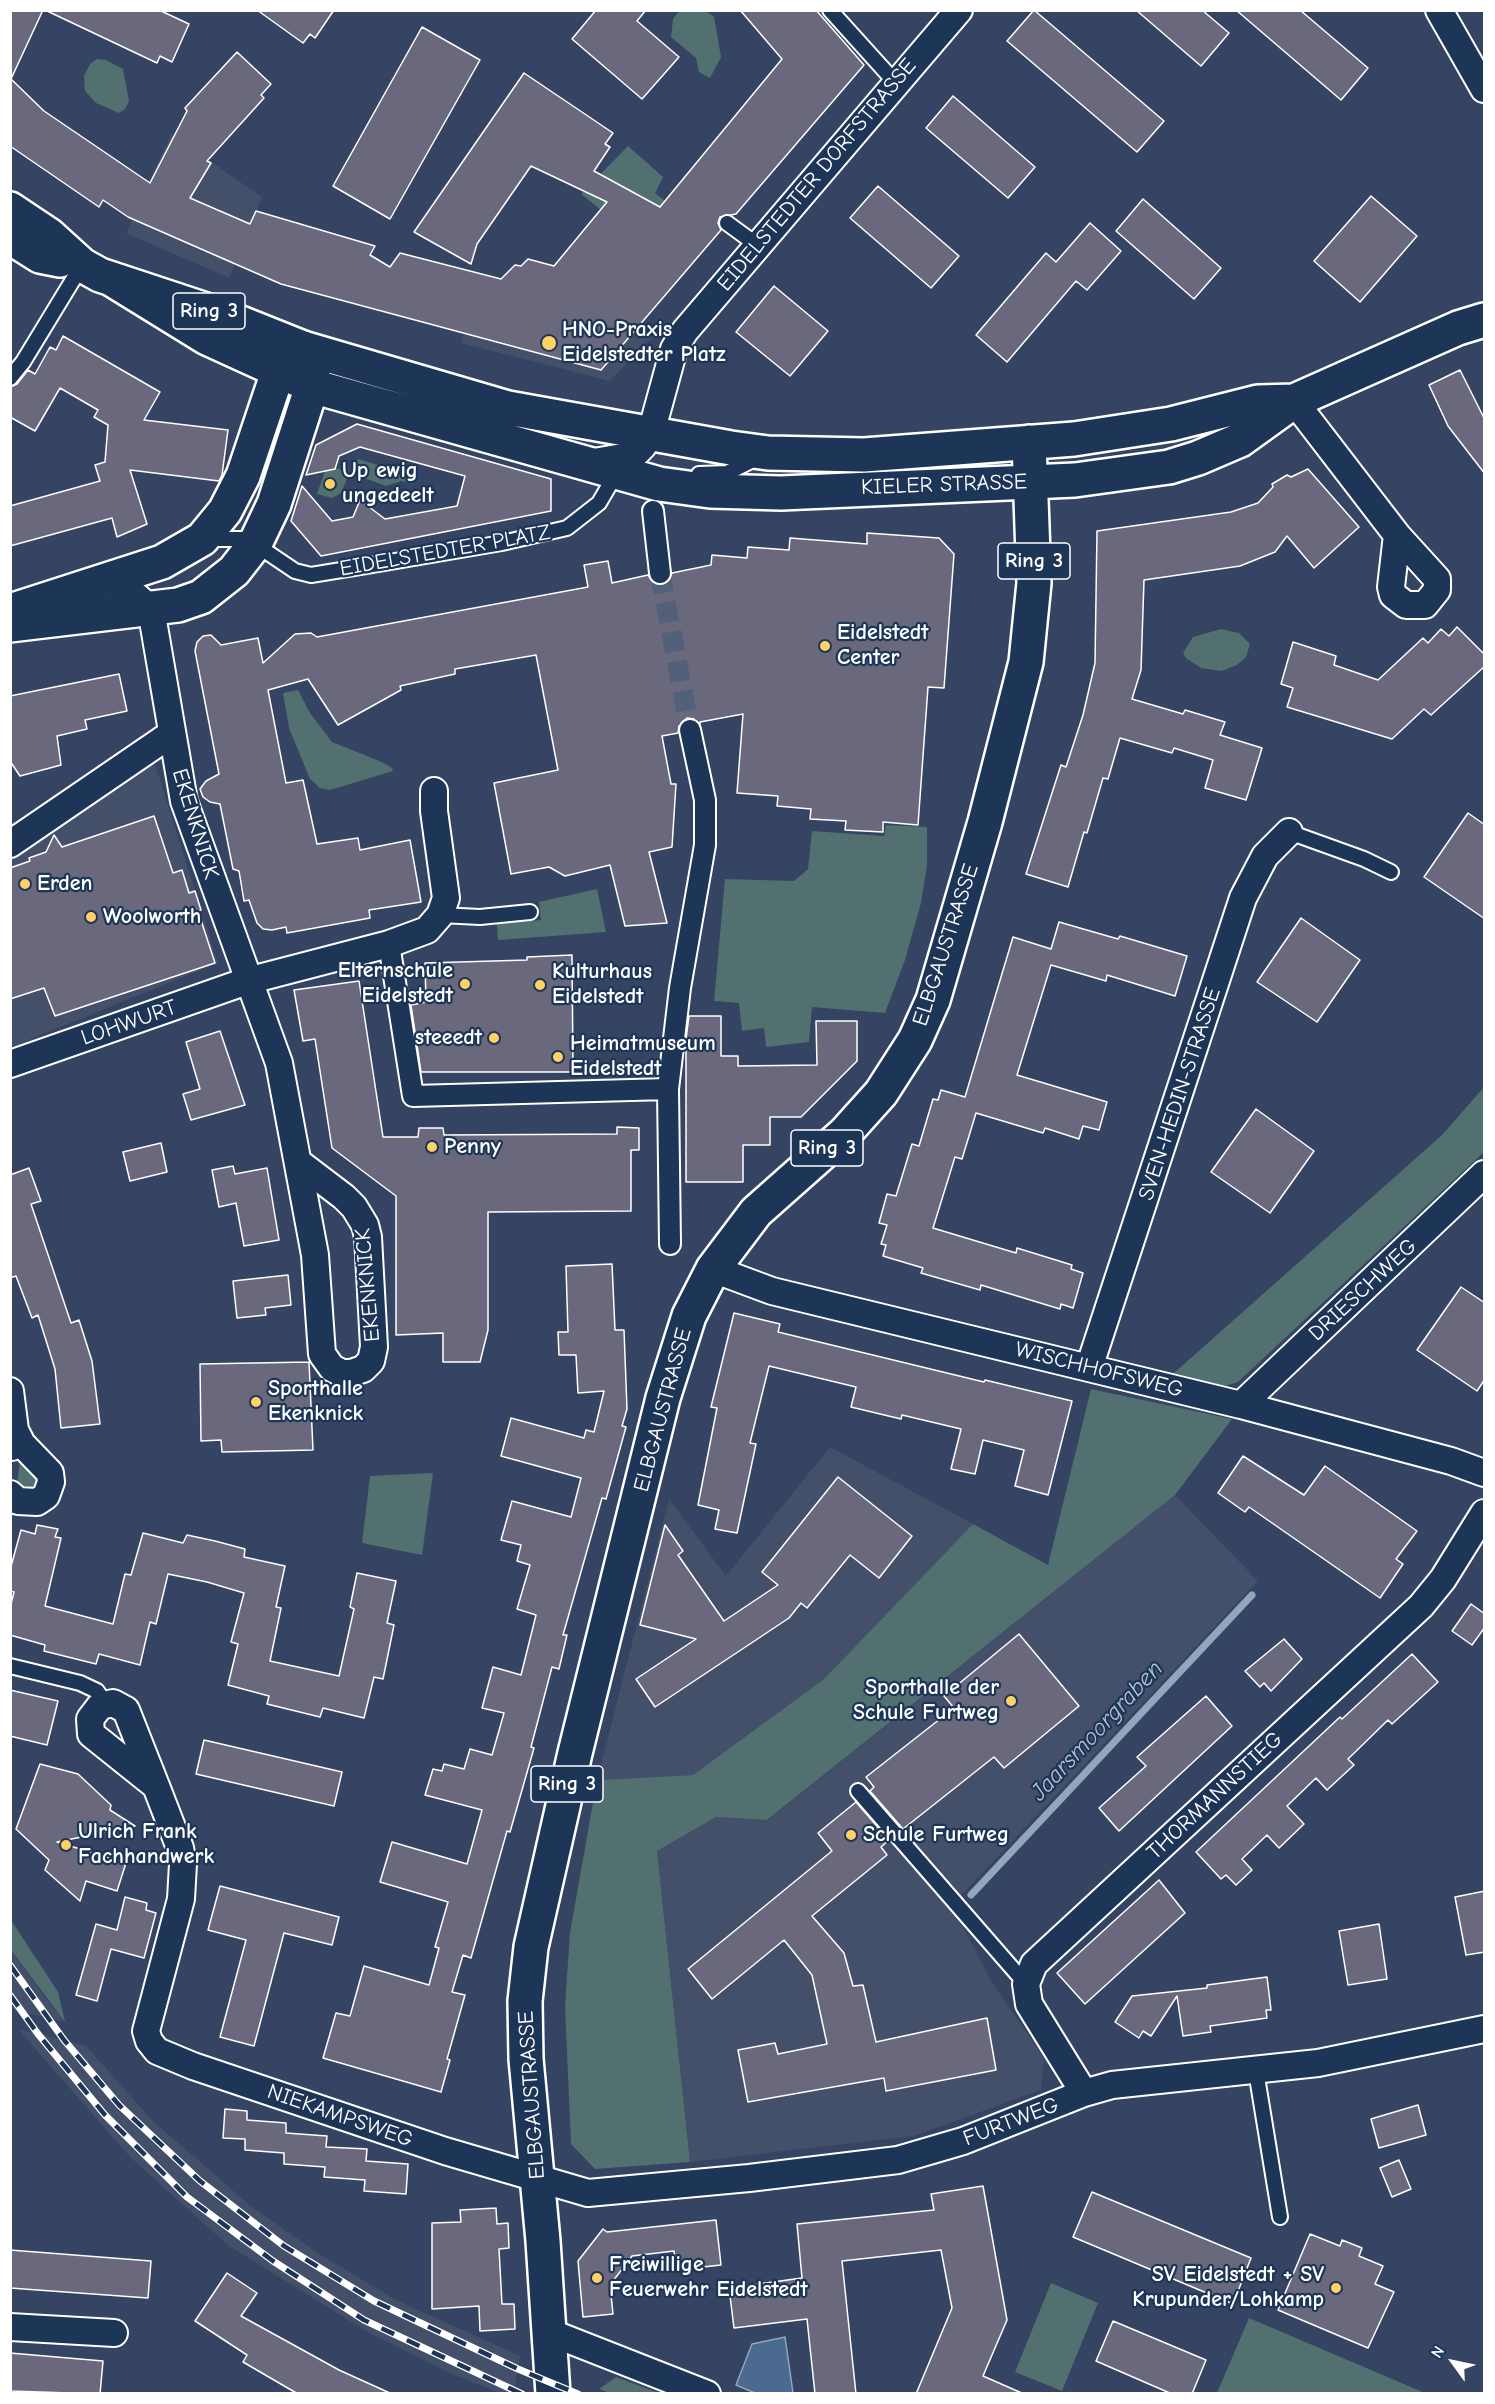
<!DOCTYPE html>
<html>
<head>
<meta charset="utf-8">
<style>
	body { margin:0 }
	#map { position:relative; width:1495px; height:2404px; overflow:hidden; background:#344462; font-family:"Comic Neue",sans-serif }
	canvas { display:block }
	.frame { position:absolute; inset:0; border:12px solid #fff; pointer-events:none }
	.north { position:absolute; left:1423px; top:2332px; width:60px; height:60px; -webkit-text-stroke:4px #1d3557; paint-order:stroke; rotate:303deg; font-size:16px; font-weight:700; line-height:24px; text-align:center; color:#fff }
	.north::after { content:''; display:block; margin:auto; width:21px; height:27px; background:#fff; clip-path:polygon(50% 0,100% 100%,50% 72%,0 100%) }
</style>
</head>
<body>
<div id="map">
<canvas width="1495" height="2404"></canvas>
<div class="frame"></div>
<div class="north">N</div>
</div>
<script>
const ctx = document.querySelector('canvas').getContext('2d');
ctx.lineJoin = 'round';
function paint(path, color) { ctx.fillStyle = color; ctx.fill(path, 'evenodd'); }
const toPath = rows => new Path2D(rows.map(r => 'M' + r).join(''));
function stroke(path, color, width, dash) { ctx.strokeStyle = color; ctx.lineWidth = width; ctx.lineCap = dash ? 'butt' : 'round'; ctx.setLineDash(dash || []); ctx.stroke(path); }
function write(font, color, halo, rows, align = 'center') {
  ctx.font = font + ' "Comic Neue",sans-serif'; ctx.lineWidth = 4.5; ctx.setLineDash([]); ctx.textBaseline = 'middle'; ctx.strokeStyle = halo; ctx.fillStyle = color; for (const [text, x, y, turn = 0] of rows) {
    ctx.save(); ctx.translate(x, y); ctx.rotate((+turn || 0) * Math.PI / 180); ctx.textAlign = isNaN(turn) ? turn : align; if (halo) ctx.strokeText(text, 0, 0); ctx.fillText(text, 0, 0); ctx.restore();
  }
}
const built = toPath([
	[171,134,262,197,229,278,126,233],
	[515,265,595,286,654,335,610,381,461,343,477,279,499,282],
	[154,761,218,963,11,1047,11,851],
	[830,1447,973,1524,824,1679,693,1775,597,1780,669,1499,726,1576],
	[1175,1495,1258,1581,952,1905,990,1979,1044,2058,1041,2090,914,2136,690,2162,657,1851,716,1817,768,1820],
	[10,1950,45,1997,65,2022,11,2009],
	[18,2029,85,2045,154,2122,252,2207,318,2253,396,2300,520,2356,514,2393,500,2393,454,2375,366,2331,229,2246,131,2158]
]);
const green = toPath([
	[680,10,706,11,714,17,721,57,710,78,699,72,696,58,671,37,673,19],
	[97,59,106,60,123,69,129,101,125,109,119,113,96,103,85,91,84,76,90,64],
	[628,146,663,177,655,193,665,201,660,207,622,186,601,210,581,194],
	[358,459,414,476,412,484,401,481,386,486,364,478,355,469],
	[339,468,347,479,341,493,332,498,317,494,325,471],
	[1221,629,1239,633,1250,644,1246,657,1237,665,1222,671,1201,668,1186,658,1183,653,1193,637],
	[298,690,310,713,332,742,382,762,392,768,393,771,330,790,320,788,310,779,289,728,283,693],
	[886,825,927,827,927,865,921,903,905,960,885,1013,812,1007,809,1042,766,1047,764,1028,742,1031,739,1003,714,1001,725,879,794,881,808,869,812,831,884,836],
	[597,889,606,932,498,940,497,924,541,920,539,902],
	[1484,1087,1484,1152,1238,1382,1225,1386,1174,1373,1442,1135],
	[1091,1389,1232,1419,1175,1495,767,1820,716,1817,657,1851,690,2162,595,2169,571,2144,565,2006,570,1933,597,1780,693,1775,824,1679,973,1524,1048,1565],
	[20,1458,38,1477,35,1488,29,1492,17,1486],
	[433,1473,422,1555,362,1543,370,1476],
	[11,1920,58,1992,65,2022,11,1950],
	[1051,2283,1098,2303,1062,2391,1015,2372],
	[1249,2318,1425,2393,1217,2393],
	[616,2377,659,2393,610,2393,599,2389]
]);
const water = toPath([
	[785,2337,793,2393,755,2393,736,2385,752,2344,785,2337]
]);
const stream = toPath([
	[971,1895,1252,1595]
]);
const building = toPath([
	[10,10,43,10,11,79,44,111,150,183,187,111,185,108,237,52,271,84,261,95,264,98,207,161,211,163,190,198,250,224,256,211,375,246,370,255,390,267,400,253,501,279,515,265,521,266,528,259,554,266,607,202,531,166,477,244,471,264,414,232,524,73,613,133,605,144,610,147,594,171,660,207,782,59,740,10,816,10,864,65,736,214,720,217,718,223,721,230,601,370,281,284,128,217,103,200,99,207,10,146,10,10],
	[45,10,159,10,189,24,172,62,160,56,157,63,45,10],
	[257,10,334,10,315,38,310,34,303,43,257,10],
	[596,10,646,10,637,21,679,57,642,99,572,39,596,10],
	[1034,10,1164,121,1137,152,1007,41,1034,10],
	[1136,10,1202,10,1229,33,1201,66,1136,10],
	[1236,10,1300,10,1368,68,1341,100,1236,10],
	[422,27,480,60,390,219,333,186,422,27],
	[953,96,1035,167,1008,198,926,128,953,96],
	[878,186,959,256,931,288,850,218,878,186],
	[1371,196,1417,236,1360,302,1314,261,1371,196],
	[1143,199,1221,268,1194,299,1116,231,1143,199],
	[1090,223,1121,251,1087,290,1076,281,1007,362,976,335,1046,253,1056,262,1090,223],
	[774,286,828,331,790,376,736,332,774,286],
	[63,336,160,392,144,420,228,430,222,475,219,481,130,470,147,524,117,537,112,518,10,546,10,506,100,481,95,465,105,462,108,425,94,417,98,410,60,388,35,431,10,417,10,387,17,384,28,370,35,374,50,347,56,350,63,336],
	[1460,370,1485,420,1485,474,1448,426,1429,385,1460,370],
	[357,424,551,479,551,511,321,556,291,521,302,486,332,521,353,517,360,500,385,519,457,506,465,476,360,447,339,456,335,469,306,475,316,445,357,424],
	[1308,469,1359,527,1314,568,1287,536,1275,552,1240,566,1144,580,1141,670,1132,699,1183,714,1185,710,1225,722,1220,735,1262,748,1246,800,1205,788,1213,760,1174,748,1172,753,1120,738,1108,779,1103,778,1087,833,1084,832,1068,887,1026,874,1061,765,1066,767,1083,715,1095,663,1097,531,1231,512,1258,503,1273,487,1272,484,1287,475,1291,477,1308,469],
	[867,533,939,538,954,554,944,688,928,687,918,825,883,822,883,832,845,830,846,821,810,819,811,809,777,806,778,796,737,793,743,714,700,722,700,724,694,719,687,718,679,726,678,733,662,736,671,784,676,784,672,847,649,852,667,923,625,926,610,865,565,876,549,867,511,874,494,783,558,770,536,655,455,669,455,674,400,686,401,690,338,725,308,679,268,690,286,783,303,780,317,844,358,838,360,850,410,840,421,902,369,910,370,918,287,933,286,927,272,930,263,929,257,923,249,900,244,901,239,871,233,869,220,804,210,802,203,797,200,789,206,781,219,774,195,651,197,642,203,636,211,635,221,645,258,638,263,663,295,634,311,633,317,637,588,587,584,565,608,561,612,583,648,575,655,584,662,585,668,582,672,573,711,565,712,555,747,558,748,547,789,550,790,538,867,544,867,533],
	[1457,627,1485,655,1485,666,1431,715,1424,709,1392,739,1287,707,1293,688,1281,684,1293,642,1336,656,1334,665,1378,680,1423,638,1428,643,1441,629,1449,636,1457,627],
	[119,674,127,711,85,720,87,729,57,736,61,765,20,776,10,761,10,696,119,674],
	[1468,813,1485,825,1485,919,1424,877,1468,813],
	[154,816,173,873,182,870,189,893,195,891,201,910,198,911,215,963,55,1016,44,988,10,999,10,868,30,861,29,858,46,852,54,835,62,847,154,816],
	[1301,918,1360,960,1317,1022,1257,982,1301,918],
	[1059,922,1118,939,1120,936,1187,956,1175,996,1107,975,1106,981,1051,965,1017,1075,1107,1102,1099,1130,1083,1126,1079,1139,1045,1128,1043,1133,976,1113,962,1159,955,1157,933,1228,1016,1253,1017,1248,1072,1265,1071,1269,1083,1273,1073,1308,1061,1304,1060,1309,981,1285,980,1290,921,1273,923,1268,883,1256,886,1245,881,1244,887,1225,879,1223,887,1194,896,1196,912,1144,919,1146,933,1099,938,1100,941,1090,965,1097,1013,937,1051,949,1059,922],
	[572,955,573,1072,421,1072,411,1005,426,1002,425,963,527,960,527,957,572,955],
	[359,981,383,1137,418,1137,419,1128,443,1128,444,1135,617,1134,617,1127,639,1128,639,1150,631,1150,631,1211,488,1212,488,1330,480,1362,443,1362,443,1333,396,1335,396,1196,332,1148,315,1039,303,1041,294,990,359,981],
	[689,1016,721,1016,721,1056,738,1056,738,1066,817,1065,816,1021,857,1021,857,1061,801,1117,770,1117,770,1145,743,1145,743,1182,686,1182,686,1039,689,1016],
	[220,1031,245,1105,191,1120,183,1094,200,1089,186,1042,220,1031],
	[1256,1109,1314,1151,1270,1213,1211,1172,1256,1109],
	[161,1143,167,1172,130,1181,123,1152,161,1143],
	[233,1166,235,1174,267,1168,279,1240,244,1246,236,1203,219,1207,212,1170,233,1166],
	[29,1168,41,1201,31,1204,71,1323,79,1320,92,1361,100,1424,61,1428,55,1369,38,1315,32,1318,16,1276,10,1278,10,1175,29,1168],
	[612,1264,615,1330,624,1330,627,1409,622,1426,626,1427,606,1499,602,1498,563,1635,567,1635,559,1669,552,1667,531,1747,534,1748,510,1832,507,1831,471,1958,463,1955,452,1992,465,1995,447,2059,450,2060,441,2092,323,2058,336,2013,350,2016,364,1966,429,1985,439,1948,435,1947,448,1902,380,1882,392,1842,467,1864,482,1810,425,1795,433,1769,442,1771,444,1764,464,1769,470,1749,492,1755,504,1713,482,1708,493,1667,521,1675,536,1615,517,1609,530,1565,517,1561,521,1545,501,1540,512,1501,571,1517,581,1478,501,1456,511,1418,584,1438,586,1430,594,1432,604,1391,578,1393,576,1355,559,1355,558,1332,568,1332,566,1266,612,1264],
	[288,1275,291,1305,265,1308,266,1315,237,1318,233,1281,288,1275],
	[1461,1287,1485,1303,1485,1379,1477,1391,1417,1350,1461,1287],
	[734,1313,780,1324,778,1332,984,1382,985,1380,1072,1401,1048,1495,1015,1486,1024,1450,983,1440,975,1474,951,1469,961,1429,902,1415,901,1419,851,1407,856,1387,769,1366,750,1443,756,1444,737,1533,715,1529,719,1510,698,1505,717,1408,711,1407,734,1313],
	[309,1362,313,1450,222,1452,221,1440,201,1441,200,1364,309,1362],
	[1243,1456,1304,1495,1325,1466,1417,1531,1396,1559,1403,1564,1380,1598,1249,1507,1245,1512,1218,1493,1243,1456],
	[838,1477,912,1536,879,1578,850,1555,807,1608,801,1603,789,1618,655,1707,636,1679,696,1639,640,1625,665,1525,683,1551,678,1555,724,1621,778,1585,762,1572,838,1477],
	[37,1525,58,1529,55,1537,61,1538,45,1606,113,1624,125,1574,131,1575,143,1533,183,1543,187,1535,215,1541,245,1549,244,1557,285,1566,276,1607,281,1608,270,1661,339,1676,354,1609,350,1607,357,1573,396,1581,387,1623,394,1625,383,1679,374,1677,364,1718,323,1708,320,1717,267,1704,269,1696,228,1685,238,1644,231,1642,244,1593,207,1582,168,1574,156,1624,150,1622,140,1665,99,1654,96,1664,44,1651,45,1645,10,1635,10,1608,14,1592,10,1591,10,1570,21,1530,35,1534,37,1525],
	[1471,1604,1485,1614,1485,1627,1472,1645,1452,1631,1471,1604],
	[1019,1634,1079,1706,1004,1768,994,1757,903,1829,870,1791,874,1787,866,1777,954,1708,944,1696,1019,1634],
	[1284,1639,1302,1659,1271,1691,1264,1683,1260,1687,1245,1671,1284,1639],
	[1412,1654,1438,1682,1392,1724,1388,1720,1348,1759,1354,1765,1327,1790,1316,1778,1287,1806,1304,1824,1279,1848,1267,1835,1242,1859,1252,1870,1236,1885,1226,1875,1221,1879,1196,1852,1340,1717,1342,1719,1412,1654],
	[10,1690,58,1701,47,1745,10,1736,10,1690],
	[1206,1696,1232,1726,1119,1831,1099,1808,1146,1766,1137,1757,1206,1696],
	[204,1740,342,1772,334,1806,196,1774,204,1740],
	[40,1764,78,1774,111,1805,110,1810,135,1826,57,1842,126,1863,117,1891,86,1881,80,1901,45,1870,49,1860,16,1829,40,1764],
	[856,1802,889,1840,881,1847,887,1855,812,1916,844,1953,853,1986,863,1985,876,2042,987,2018,996,2070,886,2091,884,2078,748,2102,738,2050,775,2043,778,2054,827,2044,812,1975,784,1940,712,1999,688,1969,832,1851,818,1833,856,1802],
	[1159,1880,1185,1913,1085,2004,1057,1973,1159,1880],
	[220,1886,339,1917,332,1945,284,1933,254,2046,220,2037,246,1940,208,1930,220,1886],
	[1485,1891,1485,1952,1466,1955,1455,1897,1485,1891],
	[125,1897,147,1903,146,1910,156,1913,144,1958,111,1949,97,2001,76,1995,96,1924,117,1930,125,1897],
	[1379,1924,1387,1979,1348,1985,1339,1931,1379,1924],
	[1267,1977,1271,2010,1266,2010,1267,2018,1210,2026,1211,2032,1183,2036,1177,1996,1151,2036,1143,2031,1139,2038,1115,2022,1132,1996,1207,1988,1207,1985,1267,1977],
	[1418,2105,1426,2135,1379,2148,1371,2119,1418,2105],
	[225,2109,247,2111,247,2120,286,2123,286,2133,327,2136,326,2147,367,2149,366,2161,408,2164,406,2194,364,2191,365,2180,324,2177,325,2167,284,2164,284,2153,245,2150,245,2139,223,2138,225,2109],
	[1399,2160,1411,2189,1392,2197,1380,2168,1399,2160],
	[983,2186,1007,2320,983,2376,1024,2394,916,2394,952,2308,941,2250,842,2261,856,2394,815,2394,807,2319,734,2328,729,2288,802,2278,797,2224,934,2210,931,2194,983,2186],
	[1092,2192,1251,2258,1233,2304,1073,2237,1092,2192],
	[496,2208,497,2224,508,2223,509,2248,499,2249,502,2304,514,2304,515,2329,480,2331,479,2306,432,2309,432,2223,461,2222,460,2210,496,2208],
	[716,2220,721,2265,676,2270,674,2251,632,2256,610,2285,613,2314,583,2317,578,2261,603,2229,607,2232,716,2220],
	[1310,2234,1340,2246,1342,2240,1362,2248,1359,2256,1383,2266,1375,2284,1394,2292,1368,2348,1278,2310,1310,2234],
	[10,2250,151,2261,148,2298,10,2288,10,2250],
	[227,2273,257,2293,241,2316,339,2370,392,2394,298,2394,243,2362,247,2355,195,2321,227,2273],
	[1113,2321,1206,2360,1192,2394,1172,2394,1096,2361,1113,2321],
	[10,2353,103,2361,100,2394,10,2391,10,2353]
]);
const pedestrianTunnel = toPath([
	[660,573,690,730]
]);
const service = toPath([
	[830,10,895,82],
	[727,223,757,245],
	[10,378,23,362,82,265],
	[699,474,727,473,757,458],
	[207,539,242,539,255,544,295,571,311,575,366,566,502,543,567,528,599,503,617,472],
	[1289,832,1364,859,1391,872],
	[440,915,480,917,530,912],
	[10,1666,80,1683,97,1691,106,1704],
	[858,1791,1026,1984],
	[1256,2071,1280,2217]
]);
const pedestrian = toPath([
	[653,511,660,573],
	[389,944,413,1096,668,1089],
	[670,1244,668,1089,680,988,705,845,705,800,690,730]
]);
const minor = toPath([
	[1439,10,1484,89],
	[1294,401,1397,535,1391,587,1393,595,1406,605,1425,605,1437,590,1437,579,1397,535],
	[594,462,634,455,643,446,651,433,674,349,685,331,959,10],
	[105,581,128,589,151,609,184,801,279,1063,315,1255,322,1354,332,1368,342,1373,351,1373,363,1369,371,1361,374,1347,368,1237,365,1225,354,1207,344,1197,298,1162],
	[10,844,171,734],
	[10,1064,247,981,389,944,427,930,440,915,446,898,434,811,434,791],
	[713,1269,772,1291,1241,1405,1451,1461,1484,1473],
	[1089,1368,1243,898,1265,856,1289,832],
	[10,1391,15,1430,12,1447],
	[1241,1405,1484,1174],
	[10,1494,18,1501,37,1502,46,1496,51,1482,50,1473,22,1444,15,1430],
	[156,1786,126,1710,113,1703,100,1706,90,1719,91,1734,156,1786,180,1848,183,1864,181,1899,146,2031,149,2041,157,2051,193,2066,445,2151,588,2193,749,2178,898,2160,963,2141,1084,2093,1112,2085,1318,2063,1484,2029],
	[1084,2093,1029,2004,1026,1984,1034,1964,1421,1606,1443,1579,1484,1513],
	[10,2327,114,2333],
	[549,2332,707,2394]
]);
const secondary = toPath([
	[10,611,162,562,202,539,225,511,243,476,278,372,289,358,303,348,313,369,312,386,274,504,255,544,234,571,201,597,178,605,10,625]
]);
const primary = toPath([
	[10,209,49,235,82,265,100,275,218,314,303,348,508,408,731,448,768,453,864,455,1074,439,1171,424,1258,402,1294,401],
	[10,237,40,256,60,260],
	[113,280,207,338,312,386,659,484,710,491,781,493,1075,480,1169,467,1198,458,1240,440,1294,401,1458,328,1484,320],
	[553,2394,543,2241,526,2059,525,2001,531,1947,575,1753,663,1398,689,1316,713,1269,756,1212,845,1133,881,1093,915,1040,933,1000,985,822,1026,662,1034,583,1029,442]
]);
const rail = toPath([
	[10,1965,64,2040,119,2105,200,2181,284,2246,374,2301,518,2369,578,2394],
	[10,1995,38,2034,105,2115,187,2197,273,2261,364,2320,522,2394]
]);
const markers = [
	[549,343,8,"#ffd166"],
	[330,484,6,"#ffd166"],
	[825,646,6,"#ffd166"],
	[25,884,6,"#ffd166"],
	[91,917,6,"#ffd166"],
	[465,984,6,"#ffd166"],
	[540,985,6,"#ffd166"],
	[494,1038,6,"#ffd166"],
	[558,1057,6,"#ffd166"],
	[432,1147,6,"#ffd166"],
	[256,1402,6,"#ffd166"],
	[1011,1701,6,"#ffd166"],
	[851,1835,6,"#ffd166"],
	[66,1845,6,"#ffd166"],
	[597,2278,6,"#ffd166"],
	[1336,2288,6,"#ffd166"]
];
const shields = [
	[209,311,72],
	[1034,561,72],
	[827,1148,72],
	[567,1784,72]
];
const shieldNames = [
	["Ring 3",209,311],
	["Ring 3",1034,561],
	["Ring 3",827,1148],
	["Ring 3",567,1784]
];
const streetNames = [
	["EIDELSTEDTER DORFSTRASSE",817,175,-50],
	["KIELER STRASSE",944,485,-2],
	["EIDELSTEDTER PLATZ",445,551,-10],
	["EKENKNICK",195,824,73],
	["ELBGAUSTRASSE",946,945,-72],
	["LOHWURT",129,1023,-19],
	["SVEN-HEDIN-STRASSE",1180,1094,-72],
	["EKENKNICK",368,1285,-95],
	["DRIESCHWEG",1363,1290,-43],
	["WISCHHOFSWEG",1099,1370,14],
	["ELBGAUSTRASSE",663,1410,-75],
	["THORMANNSTIEG",1215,1796,-43],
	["ELBGAUSTRASSE",532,2095,-94],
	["NIEKAMPSWEG",340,2116,19],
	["FURTWEG",1011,2122,-21]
];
const poiNames = [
	["HNO-Praxis",562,330],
	["Eidelstedter Platz",562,355],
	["Up ewig",342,471],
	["ungedeelt",342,496],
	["Eidelstedt",837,633],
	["Center",837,658],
	["Erden",37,884],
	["Woolworth",103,917],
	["Elternschule",453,971,"right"],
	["Eidelstedt",453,996,"right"],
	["Kulturhaus",552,972],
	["Eidelstedt",552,997],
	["steeedt",482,1038,"right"],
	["Heimatmuseum",570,1044],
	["Eidelstedt",570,1069],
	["Penny",444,1147],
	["Sporthalle",268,1389],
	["Ekenknick",268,1414],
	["Sporthalle der",999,1688,"right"],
	["Schule Furtweg",999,1713,"right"],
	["Ulrich Frank",78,1832],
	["Fachhandwerk",78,1857],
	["Schule Furtweg",863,1835],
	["Freiwillige",609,2265],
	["Feuerwehr Eidelstedt",609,2290],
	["SV Eidelstedt + SV",1324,2275,"right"],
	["Krupunder/Lohkamp",1324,2300,"right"]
];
const waterNames = [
	["Jaarsmoorgraben",1097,1731,-47]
];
paint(built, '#444f6a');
paint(green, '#51706f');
paint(water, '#4a6a90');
stroke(water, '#92a6bc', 1.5);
stroke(stream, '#92a6bc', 7);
paint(building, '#69687d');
stroke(building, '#fff', 1.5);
stroke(pedestrianTunnel, '#52607a', 20, [20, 10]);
stroke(service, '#fff', 18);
stroke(pedestrian, '#fff', 24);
stroke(minor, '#fff', 30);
stroke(secondary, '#fff', 38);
stroke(primary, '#fff', 38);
stroke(service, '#1d3557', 14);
stroke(pedestrian, '#1d3557', 20);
stroke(minor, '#1d3557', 26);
stroke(secondary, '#1d3557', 33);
stroke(primary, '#1d3557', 33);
stroke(rail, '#fff', 7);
stroke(rail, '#1d3557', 4.5, [14]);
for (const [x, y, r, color] of markers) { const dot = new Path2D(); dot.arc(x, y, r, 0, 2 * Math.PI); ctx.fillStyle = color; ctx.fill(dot); stroke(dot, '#1d3557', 2); }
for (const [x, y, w] of shields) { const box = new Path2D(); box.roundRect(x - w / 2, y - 18, w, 36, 4.5); ctx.fillStyle = '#1d3557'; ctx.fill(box); stroke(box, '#fff', 1.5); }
write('bold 21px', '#fff', null, shieldNames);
write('22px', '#fff', '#1d3557', streetNames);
write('bold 22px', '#fff', '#1d3557', poiNames, 'left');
write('italic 24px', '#b7c3d3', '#1d3557', waterNames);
</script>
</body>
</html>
